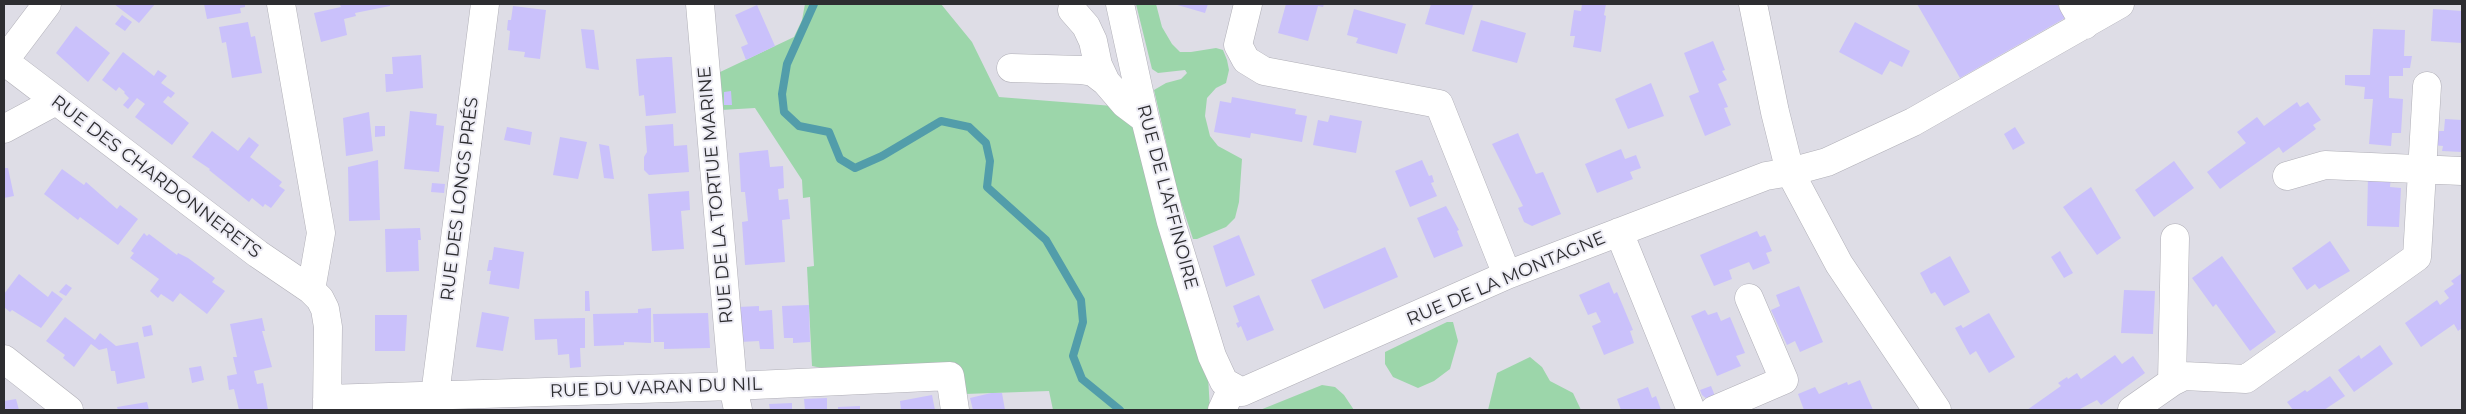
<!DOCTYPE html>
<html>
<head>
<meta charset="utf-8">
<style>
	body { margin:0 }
	#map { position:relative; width:2466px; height:414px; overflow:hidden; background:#dedde6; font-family:Montserrat,sans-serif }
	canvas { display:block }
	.frame { position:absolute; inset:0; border:5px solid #2d2d30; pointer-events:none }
</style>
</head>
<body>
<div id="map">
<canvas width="2466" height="414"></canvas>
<div class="frame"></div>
</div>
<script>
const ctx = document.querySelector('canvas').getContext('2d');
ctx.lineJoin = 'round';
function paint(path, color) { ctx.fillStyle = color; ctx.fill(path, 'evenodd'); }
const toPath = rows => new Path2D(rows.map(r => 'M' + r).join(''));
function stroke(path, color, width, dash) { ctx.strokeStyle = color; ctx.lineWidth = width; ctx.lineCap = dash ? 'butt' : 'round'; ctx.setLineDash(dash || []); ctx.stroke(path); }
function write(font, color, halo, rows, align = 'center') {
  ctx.font = font + ' Montserrat,sans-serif'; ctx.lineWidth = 4; ctx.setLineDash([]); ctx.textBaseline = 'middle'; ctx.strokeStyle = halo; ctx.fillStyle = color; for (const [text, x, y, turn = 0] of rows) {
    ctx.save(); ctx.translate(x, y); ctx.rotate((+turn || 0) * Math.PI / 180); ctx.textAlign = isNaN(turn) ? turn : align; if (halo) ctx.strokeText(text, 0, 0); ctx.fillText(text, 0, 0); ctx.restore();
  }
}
const green = toPath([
	[805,4,941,4,972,42,999,97,1113,106,1124,92,1208,376,1210,410,1053,410,1049,391,965,394,858,368,822,368,812,366,807,267,814,266,810,197,803,198,802,180,755,108,721,110,718,73,794,37,802,20],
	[1136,4,1156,4,1162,27,1172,44,1180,52,1191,52,1216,48,1223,50,1227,60,1229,70,1226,83,1216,88,1207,98,1205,116,1210,136,1218,146,1242,159,1239,202,1235,218,1226,227,1197,239,1193,239,1177,190,1154,90,1166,83,1181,79,1187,73,1185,70,1158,73,1152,69],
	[1447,322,1453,322,1458,341,1450,369,1434,381,1418,388,1393,377,1385,364,1385,352],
	[1530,357,1542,367,1550,381,1573,393,1581,410,1488,410,1497,373],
	[1322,385,1335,387,1344,395,1354,410,1260,410]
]);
const stream = toPath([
	[814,4,787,64,782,94,784,112,799,126,829,132,840,159,855,168,882,156,941,121,969,127,986,143,990,161,987,187,1046,240,1081,300,1083,322,1073,356,1082,379,1120,410]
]);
const building = toPath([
	[114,4,155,4,139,23],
	[204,4,245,4,245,7,240,8,241,13,207,19],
	[345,4,390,4,390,6,355,13,356,16,344,19,347,35,321,42,314,13,341,7,340,5],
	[1174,4,1208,4,1205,13],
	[1286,4,1324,4,1323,7,1318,6,1308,41,1278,33],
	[1431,4,1473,5,1464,35,1425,24],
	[1582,4,1606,4,1604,15,1606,16,1601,52,1573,47,1575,36,1570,36,1574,10,1581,11],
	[1917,4,2057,4,2065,18,1960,78],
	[757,5,775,46,746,60,741,47,748,44,735,15],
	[513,6,546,10,540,59,524,57,525,52,508,50,510,31,507,30,508,20,511,20],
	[1354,9,1406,24,1397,54,1356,43,1358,38,1347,35],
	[2433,9,2462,11,2462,43,2431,41],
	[122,15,132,22,125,31,115,24],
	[1481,20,1526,33,1517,63,1472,51],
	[248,22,251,37,255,36,262,73,232,78,226,42,222,43,219,27],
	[1855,22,1910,51,1902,67,1890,61,1882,75,1839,52],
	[76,26,110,53,88,82,56,53],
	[581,29,594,30,599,70,586,68],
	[2373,29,2405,30,2404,56,2412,56,2410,68,2403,68,2403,76,2389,76,2389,98,2403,99,2401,133,2392,133,2391,146,2369,144,2373,99,2364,99,2365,87,2345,85,2345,75,2370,75],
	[1713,41,1725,70,1722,71,1727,80,1718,84,1728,107,1724,108,1731,125,1705,136,1689,96,1699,92,1684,53],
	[123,52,154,76,158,70,167,76,161,83,175,93,171,98,168,96,163,102,189,123,172,145,135,117,145,104,137,98,128,109,123,105,129,98,124,93,125,92,119,87,116,91,102,80],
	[421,55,423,88,386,92,385,74,393,74,392,57],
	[667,57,672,57,676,113,646,116,644,95,639,96,636,59],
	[1651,83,1664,116,1628,129,1615,99],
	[731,91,732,105,724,105,724,92],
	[1232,97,1296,109,1295,114,1307,116,1302,142,1251,133,1250,138,1214,132,1220,101,1231,103],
	[2297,102,2300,107,2308,102,2321,120,2313,125,2316,129,2283,153,2279,147,2220,189,2207,172,2246,143,2237,132,2257,117,2264,126],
	[410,111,437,114,436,125,444,126,439,172,404,169],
	[369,112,373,151,346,156,343,118],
	[1330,115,1362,121,1356,153,1313,145,1318,120,1328,122],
	[2445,119,2462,120,2462,152,2442,151,2443,146,2432,145,2433,131,2444,131],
	[673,124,674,146,687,145,689,172,649,175,644,170,644,157,647,152,645,126],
	[375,126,385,126,385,136,375,137],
	[507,127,532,132,530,145,504,140],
	[2015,127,2025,143,2013,150,2004,134],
	[212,131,238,151,249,137,259,145,250,157,282,182,279,186,285,190,271,208,265,204,263,207,252,198,249,202,209,170,210,169,192,157],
	[1518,133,1536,174,1543,172,1561,214,1532,226,1524,222,1518,208,1523,206,1492,144],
	[560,137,587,142,578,179,553,175],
	[599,144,609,146,614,179,604,178],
	[1621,149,1625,159,1636,155,1641,168,1630,172,1633,179,1597,193,1585,164],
	[768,150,770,167,783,166,784,188,778,189,779,200,788,199,790,219,782,220,785,262,745,265,742,222,748,221,745,192,741,192,739,153],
	[378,160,380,220,349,221,348,167],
	[1422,160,1429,176,1432,175,1434,182,1431,183,1437,196,1410,207,1395,171],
	[2174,161,2194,188,2154,217,2135,190],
	[4,168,8,168,14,196,4,198],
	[62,169,84,185,86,182,117,209,120,205,138,219,118,245,80,217,78,220,44,194],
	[2368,175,2391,176,2390,187,2401,188,2399,227,2367,226],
	[432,183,445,184,444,193,431,192],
	[2091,187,2121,238,2097,255,2063,207],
	[689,191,690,210,681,211,684,249,652,251,648,194],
	[1446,206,1459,230,1457,231,1463,246,1434,258,1417,218],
	[420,228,421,240,418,240,419,271,386,272,385,229],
	[1757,231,1760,237,1765,235,1772,251,1766,253,1770,263,1753,270,1749,262,1729,270,1732,279,1714,286,1700,255],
	[144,233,147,236,149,234,177,255,178,253,188,258,215,278,212,282,225,291,207,314,180,293,173,302,161,294,158,298,150,291,159,279,130,258,134,253,131,251],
	[1239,235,1255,275,1226,287,1213,246],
	[2330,241,2350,271,2319,289,2315,284,2307,290,2292,268],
	[494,247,524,252,519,289,489,284,491,271,487,271,489,260,492,260],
	[1385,247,1398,277,1324,309,1311,280],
	[2060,251,2073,273,2064,278,2051,257],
	[1950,256,1970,292,1944,306,1935,292,1931,294,1920,273],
	[2222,256,2276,332,2250,351,2216,304,2213,307,2192,278],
	[2462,273,2462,328,2458,331,2454,324,2421,347,2405,323,2437,300,2440,305,2449,298,2444,291,2454,284,2451,281],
	[19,274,48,297,52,291,63,299,41,328,12,310,10,312,4,307,4,294],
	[1609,282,1614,294,1617,292,1633,330,1630,331,1634,343,1604,355,1592,326,1601,322,1596,312,1588,315,1579,295],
	[66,284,72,288,66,296,59,292],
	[1799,286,1823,342,1800,352,1795,341,1787,345,1771,310,1780,306,1776,295],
	[2124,290,2155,291,2153,334,2121,333],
	[585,291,589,291,590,311,585,311],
	[1259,295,1274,330,1247,341,1241,326,1238,328,1236,323,1239,322,1233,306],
	[809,305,810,342,793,343,793,338,784,338,782,306],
	[759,306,759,311,772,310,774,349,760,349,759,341,740,342,738,307],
	[651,308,651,343,624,342,624,345,594,346,593,314,638,313,638,309],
	[1705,310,1708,315,1717,312,1721,321,1730,317,1745,353,1736,356,1741,366,1717,376,1691,316],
	[482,312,509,317,503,351,476,347],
	[708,313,710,348,664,349,664,342,654,342,653,314],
	[1989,313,2015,357,1989,373,1976,351,1970,355,1955,328,1961,325,1963,328],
	[375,315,407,315,405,351,375,351],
	[65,317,95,340,100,333,116,346,138,342,145,378,117,384,115,371,111,371,107,348,99,350,91,344,74,367,63,358,65,355,46,341],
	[262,318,265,331,262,331,272,367,254,371,257,384,263,383,268,410,239,410,234,389,229,390,227,376,237,374,233,357,237,357,230,324],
	[585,318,585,348,580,348,581,367,570,368,569,354,558,355,557,339,535,340,534,319],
	[151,325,153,335,144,337,142,327],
	[2380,345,2393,364,2354,392,2338,370,2359,355,2361,359],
	[2115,355,2122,364,2133,356,2145,373,2101,405,2097,400,2078,410,2027,410,2061,386,2058,383,2067,377,2068,379,2077,373,2081,379],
	[201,366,204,380,192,383,189,368],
	[2330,376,2345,396,2324,410,2293,410,2287,402,2305,390,2307,392],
	[1860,380,1873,410,1804,410,1798,394,1815,387,1819,394,1847,382,1848,385],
	[1711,386,1715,396,1707,399,1702,395,1700,390],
	[1648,387,1652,398,1656,396,1661,410,1621,410,1617,399],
	[991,393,1002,393,1005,410,973,410,970,398],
	[932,395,935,410,901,410,900,401],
	[827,398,827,410,805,410,804,399],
	[16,399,19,410,4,410,4,401],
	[147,402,149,410,118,410,117,407],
	[792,403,792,410,770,410,769,404],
	[860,406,860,410,838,410,838,407]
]);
const minor = toPath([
	[281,4,321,233,311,290],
	[700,4,733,386,738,410],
	[1120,4,1145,119,1171,222,1212,356,1224,382,1242,392,1507,275,1766,176,1790,172,1827,162,1913,122,2120,4],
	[1248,4,1238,45,1246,60,1264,71,1439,104,1507,275],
	[1753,4,1775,112,1790,172,1839,264,1937,410],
	[2073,4,2085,25],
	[1072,10,1086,26,1093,41,1098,65,1106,82,1125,104,1145,119],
	[4,61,258,254,311,290,320,299,325,309,328,327,327,410],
	[4,61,47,4],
	[1011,68,1081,70,1093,72,1106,82],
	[4,129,56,101],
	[2287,176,2325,165,2462,171],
	[1619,232,1691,410],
	[4,359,69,410],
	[2172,382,2175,238],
	[435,395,485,4],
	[327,399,733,386,950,376,955,410],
	[1222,410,1232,388],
	[1714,410,1784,380,1749,298],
	[2132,410,2172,382,2184,376,2246,379,2417,257,2427,86]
]);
const streetNames = [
	["RUE DES CHARDONNERETS",156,177,37],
	["RUE DE LA TORTUE MARINE",716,195,-95],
	["RUE DE L'AFFINOIRE",1167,197,75],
	["RUE DES LONGS PRÉS",460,199,-83],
	["RUE DE LA MONTAGNE",1506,279,-23],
	["RUE DU VARAN DU NIL",656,388,-2]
];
paint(green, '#9cd6aa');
stroke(stream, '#529daa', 8);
paint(building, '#cac1fb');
stroke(minor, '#b0afb7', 29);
stroke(minor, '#fff', 28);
write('18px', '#2d2d30', '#ecebf4', streetNames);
</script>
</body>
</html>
